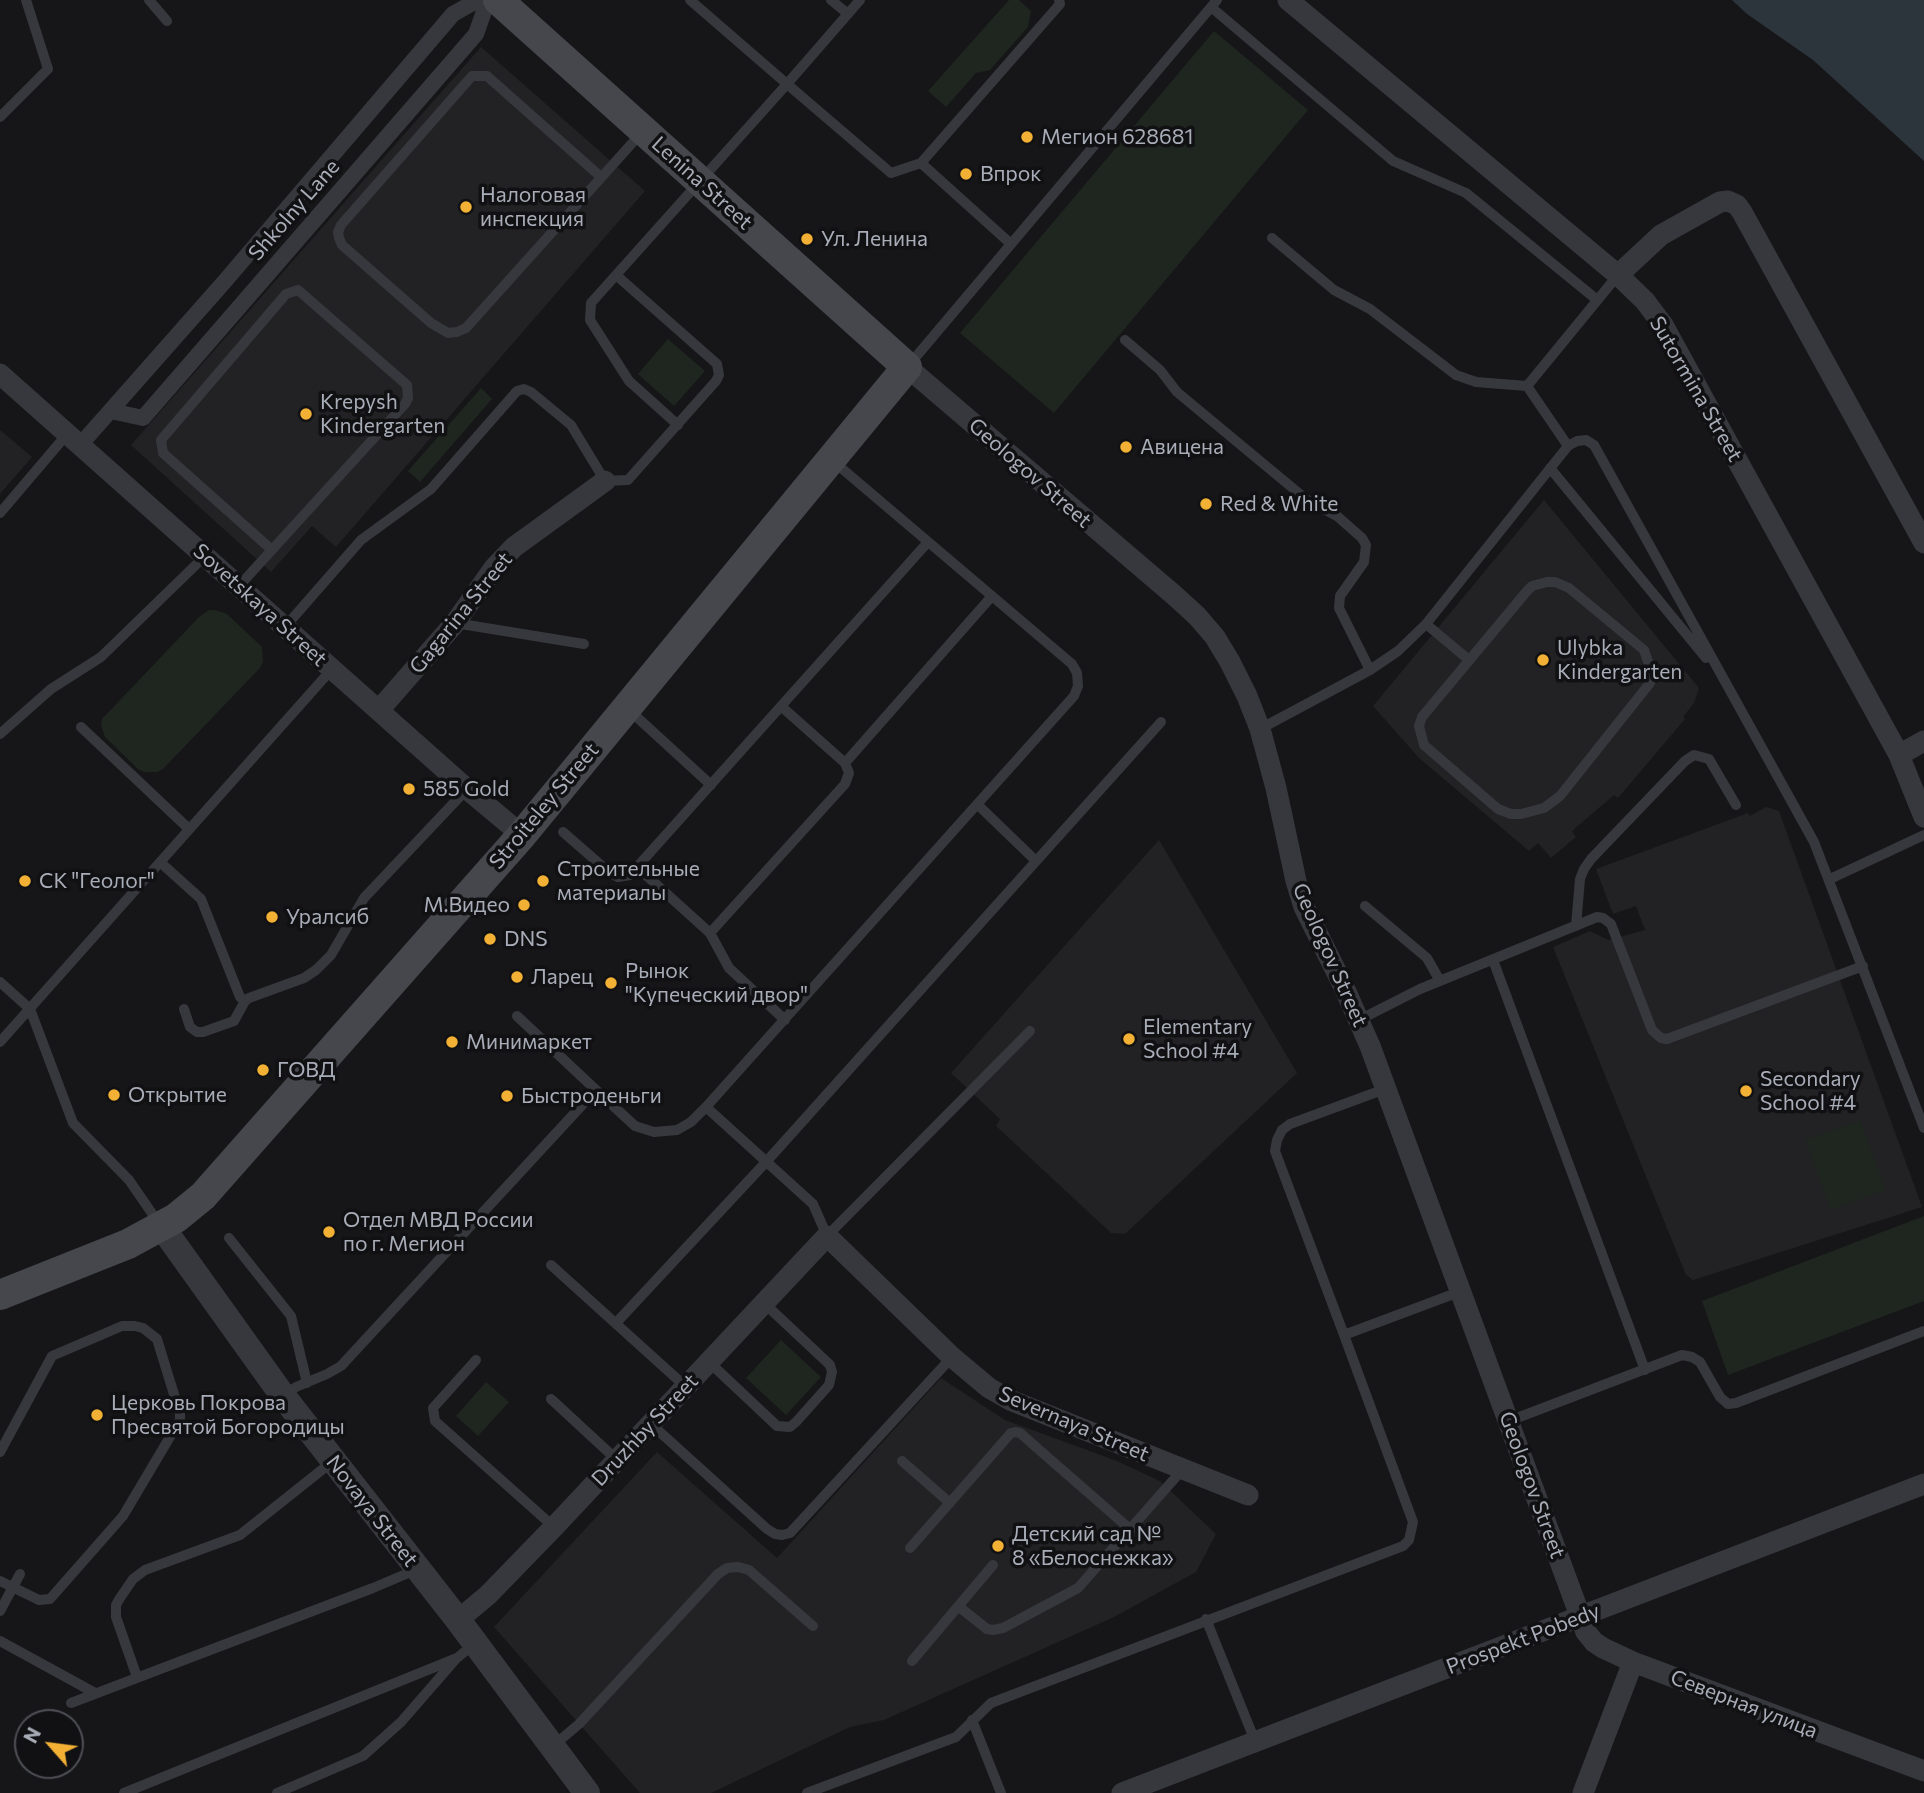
<!DOCTYPE html>
<html>
<head>
<meta charset="utf-8">
<style>
	body { margin:0 }
	#map { position:relative; width:1924px; height:1793px; overflow:hidden; background:#161618; font-family:Commissioner,sans-serif }
	canvas { display:block }
	.north { position:absolute; left:14px; top:1709px; width:70px; height:70px; box-sizing:border-box; background:#111113; border:2px solid #4d4f55; border-radius:50%; rotate:298deg; font-size:19px; font-weight:700; line-height:28px; text-align:center; color:#a8adb8 }
	.north::after { content:''; display:block; margin:auto; width:24px; height:32px; background:#f2b134; clip-path:polygon(50% 0,100% 100%,50% 72%,0 100%) }
</style>
</head>
<body>
<div id="map">
<canvas width="1924" height="1793"></canvas>
<div class="north">N</div>
</div>
<script>
const ctx = document.querySelector('canvas').getContext('2d');
ctx.lineJoin = 'round';
function paint(path, color) { ctx.fillStyle = color; ctx.fill(path, 'evenodd'); }
const toPath = rows => new Path2D(rows.map(r => 'M' + r).join(''));
function stroke(path, color, width, dash) { ctx.strokeStyle = color; ctx.lineWidth = width; ctx.lineCap = dash ? 'butt' : 'round'; ctx.setLineDash(dash || []); ctx.stroke(path); }
function write(font, color, halo, rows, align = 'center') {
  ctx.font = font + ' Commissioner,sans-serif'; ctx.lineWidth = 7; ctx.setLineDash([]); ctx.textBaseline = 'middle'; ctx.strokeStyle = halo; ctx.fillStyle = color; for (const [text, x, y, turn = 0] of rows) {
    ctx.save(); ctx.translate(x, y); ctx.rotate((+turn || 0) * Math.PI / 180); ctx.textAlign = isNaN(turn) ? turn : align; if (halo) ctx.strokeText(text, 0, 0); ctx.fillText(text, 0, 0); ctx.restore();
  }
}
const built = toPath([
	[481,47,645,191,336,547,312,526,271,572,131,445],
	[0,430,32,457,0,494],
	[1544,500,1699,688,1694,703,1683,717,1685,719,1618,798,1614,795,1572,831,1576,837,1551,858,1538,843,1529,851,1419,758,1373,706],
	[1766,807,1779,811,1922,1207,1693,1280,1686,1275,1553,947,1590,931,1608,940,1645,930,1636,906,1613,914,1596,869,1740,816,1748,813,1750,816],
	[1159,840,1297,1073,1125,1234,1111,1233,996,1126,1000,1119,951,1073],
	[941,1378,1005,1420,1117,1461,1160,1481,1216,1534,1196,1572,1114,1617,884,1720,850,1727,711,1793,640,1793,494,1627,657,1452,777,1558]
]);
const green = toPath([
	[1009,0,1019,0,1031,11,1028,27,990,70,976,73,946,107,928,91],
	[1214,31,1308,110,1054,413,960,333],
	[668,339,705,371,674,406,638,374],
	[481,388,492,399,420,482,408,471],
	[209,610,215,610,227,614,262,647,263,662,260,668,163,769,157,772,144,772,138,769,105,737,101,725,102,719,199,617],
	[1860,1120,1886,1190,1831,1210,1805,1140],
	[1924,1216,1924,1301,1728,1375,1702,1301],
	[781,1340,821,1377,786,1415,746,1378],
	[486,1382,509,1402,478,1436,456,1416]
]);
const water = toPath([
	[1732,0,1924,0,1924,161,1813,60,1747,14]
]);
const service = toPath([
	[149,0,167,21],
	[831,0,848,14],
	[860,0,787,84,891,173,921,163],
	[1211,7,1393,161,1466,193,1596,299],
	[0,117,48,69,26,0],
	[601,177,487,76,472,76,341,225,338,232,339,238,342,245,431,323,448,333,457,332,466,328,643,131],
	[1272,238,1334,290,1370,309,1456,375,1476,382,1527,386,1568,446],
	[1011,244,921,163,1060,4,1059,0],
	[616,275,591,303,590,320,629,381,678,425],
	[1125,340,1160,370,1177,392,1307,500,1337,516,1362,538,1366,545,1364,562,1340,596,1339,608,1370,670],
	[909,365,1217,0],
	[1527,386,1618,275],
	[833,461,1072,664,1077,673,1078,686,1074,696,706,1107,813,1204,827,1236,1030,1031],
	[1550,468,1706,658],
	[0,513,68,433],
	[1547,582,1555,582,1569,588,1644,650,1652,673,1650,683,1560,796,1544,808,1521,814,1511,814,1498,809,1424,745,1419,726,1422,717,1527,591,1532,586,1547,582],
	[239,586,405,404,408,398,407,385,298,290,286,294,161,440,163,453,272,550],
	[455,623,584,644],
	[1426,624,1469,660],
	[285,627,361,540,431,489,517,391,524,389,531,392,571,425,605,481,628,480,716,381,719,375,717,364,616,275,787,84,690,0],
	[628,709,711,785],
	[81,727,189,829],
	[1260,729,1370,670,1398,651,1426,624,1568,446,1577,441,1586,440,1594,445,1814,842,1924,1128],
	[0,734,51,689,101,657,205,556],
	[845,763,992,596],
	[978,805,1036,861],
	[563,832,610,873,618,877,630,875,637,867],
	[160,862,201,899,240,997,245,1001],
	[1830,879,1924,835],
	[1365,906,1427,958,1440,981],
	[1576,926,1580,879,1584,869,1591,859,1685,761,1694,755,1709,759,1736,805],
	[710,933,845,784,849,773,845,763,782,707],
	[1493,960,1645,1370],
	[0,982,30,1009,73,1123,129,1180,160,1225],
	[184,1009,190,1027,197,1032,203,1032,234,1021,245,1001,249,998,304,978,316,970,331,955,364,898,467,789],
	[517,1016,596,1090],
	[785,1020,729,968,710,933,637,867,928,542],
	[1359,1020,1420,989,1597,917,1603,918,1611,924,1652,1030,1661,1038,1667,1039,1863,966],
	[0,1042,332,669],
	[229,1238,291,1316,307,1383],
	[551,1265,686,1387],
	[616,1323,766,1162,1161,722],
	[1344,1335,1275,1151,1277,1140,1282,1130,1290,1124,1385,1089],
	[476,1360,433,1408,435,1421,554,1527],
	[709,1362,777,1426,790,1427,796,1422,829,1385,832,1372,830,1365,764,1303],
	[283,1396,296,1387,327,1374,341,1366,596,1090,635,1126,654,1132,677,1130,691,1122,706,1107],
	[551,1399,617,1460],
	[1509,1421,1682,1355,1692,1357,1700,1362,1720,1397,1728,1404,1736,1403,1924,1331],
	[651,1424,767,1529,775,1534,782,1535,790,1533,952,1357],
	[0,1452,52,1356,122,1326,135,1326,143,1328,157,1339,180,1414,180,1420,123,1516,50,1599,39,1600,0,1581],
	[902,1461,950,1503],
	[910,1548,1011,1433,1015,1432,1020,1433,1131,1530],
	[958,1606,987,1629,993,1630,1003,1628,1078,1588,1183,1469],
	[0,1611,20,1574],
	[1206,1619,1255,1741],
	[0,1641,95,1693],
	[912,1661,993,1565],
	[137,1677,116,1617,116,1605,120,1598,133,1579,145,1570,240,1535,333,1461],
	[71,1703,373,1588,406,1574,415,1567],
	[972,1720,1001,1793],
	[553,1746,579,1724,718,1574,727,1568,738,1567,749,1570,813,1626],
	[124,1793,457,1658,474,1644],
	[277,1793,363,1756,401,1722,455,1660],
	[807,1793,956,1737,991,1703,1403,1546,1409,1540,1413,1522,1344,1335,1459,1292]
]);
const pedestrian = toPath([
	[111,411,143,418,476,34,488,0],
	[81,444,225,281,453,14,478,0]
]);
const minor = toPath([
	[1288,0,1618,275,1645,301,1663,325,1899,755,1924,817],
	[1618,275,1661,235,1720,202,1728,201,1737,205,1742,212,1924,543],
	[907,367,1174,595,1197,616,1215,637,1230,662,1247,696,1260,729,1276,788,1296,881,1304,907,1343,985,1370,1046,1586,1632,1594,1642,1603,1648,1633,1662,1924,1771],
	[0,374,467,789,522,835],
	[379,710,455,623,494,568,514,547,605,481],
	[1899,755,1924,741],
	[458,1620,488,1595,554,1527,827,1236,952,1357,989,1388,1010,1400,1248,1495],
	[1122,1793,1924,1484],
	[1583,1793,1633,1662]
]);
const tertiary = toPath([
	[162,1227,283,1396,458,1620,587,1793]
]);
const secondary = toPath([
	[0,1295,128,1244,176,1218,203,1196,522,835,907,367,498,0]
]);
const markers = [
	[1027,137,7,"#f2b134"],
	[966,174,7,"#f2b134"],
	[466,207,7,"#f2b134"],
	[807,239,7,"#f2b134"],
	[306,414,7,"#f2b134"],
	[1126,447,7,"#f2b134"],
	[1206,504,7,"#f2b134"],
	[1543,660,7,"#f2b134"],
	[409,789,7,"#f2b134"],
	[25,881,7,"#f2b134"],
	[543,881,7,"#f2b134"],
	[524,905,7,"#f2b134"],
	[272,917,7,"#f2b134"],
	[490,939,7,"#f2b134"],
	[517,977,7,"#f2b134"],
	[611,983,7,"#f2b134"],
	[1129,1039,7,"#f2b134"],
	[452,1042,7,"#f2b134"],
	[263,1070,7,"#f2b134"],
	[1746,1091,7,"#f2b134"],
	[114,1095,7,"#f2b134"],
	[507,1096,7,"#f2b134"],
	[329,1232,7,"#f2b134"],
	[97,1415,7,"#f2b134"],
	[998,1546,7,"#f2b134"]
];
const poiNames = [
	["Мегион 628681",1041,137],
	["Впрок",980,174],
	["Налоговая",480,195],
	["инспекция",480,219],
	["Ул. Ленина",821,239],
	["Krepysh",320,402],
	["Kindergarten",320,426],
	["Авицена",1140,447],
	["Red & White",1220,504],
	["Ulybka",1557,648],
	["Kindergarten",1557,672],
	["585 Gold",423,789],
	["Строительные",557,869],
	["материалы",557,893],
	["СК \"Геолог\"",39,881],
	["М.Видео",510,905,"right"],
	["Уралсиб",286,917],
	["DNS",504,939],
	["Рынок",625,971],
	["\"Купеческий двор\"",625,995],
	["Ларец",531,977],
	["Elementary",1143,1027],
	["School #4",1143,1051],
	["Минимаркет",466,1042],
	["ГОВД",277,1070],
	["Secondary",1760,1079],
	["School #4",1760,1103],
	["Открытие",128,1095],
	["Быстроденьги",521,1096],
	["Отдел МВД России",343,1220],
	["по г. Мегион",343,1244],
	["Церковь Покрова",111,1403],
	["Пресвятой Богородицы",111,1427],
	["Детский сад №",1012,1534],
	["8 «Белоснежка»",1012,1558]
];
const streetNames = [
	["Lenina Street",702,183,42],
	["Shkolny Lane",294,210,-49],
	["Sutormina Street",1696,389,60],
	["Geologov Street",1030,473,41],
	["Sovetskaya Street",260,605,42],
	["Gagarina Street",461,613,-51],
	["Stroiteley Street",544,806,-50],
	["Geologov Street",1330,955,66],
	["Severnaya Street",1074,1424,23],
	["Druzhby Street",645,1430,-47],
	["Geologov Street",1532,1485,70],
	["Novaya Street",372,1511,52],
	["Prospekt Pobedy",1523,1639,-21],
	["Северная улица",1744,1704,21]
];
paint(built, '#222225');
paint(green, '#1e261f');
paint(water, '#2c353c');
stroke(service, '#37383d', 10);
stroke(pedestrian, '#37383d', 16);
stroke(minor, '#37383d', 21);
stroke(tertiary, '#37383d', 26);
stroke(secondary, '#45474d', 30);
for (const [x, y, r, color] of markers) { const dot = new Path2D(); dot.arc(x, y, r, 0, 2 * Math.PI); ctx.fillStyle = color; ctx.fill(dot); stroke(dot, '#111113', 2.5); }
write('21px', '#a8adb8', '#111113', poiNames, 'left');
write('21px', '#a8adb8', '#111113', streetNames);
</script>
</body>
</html>
